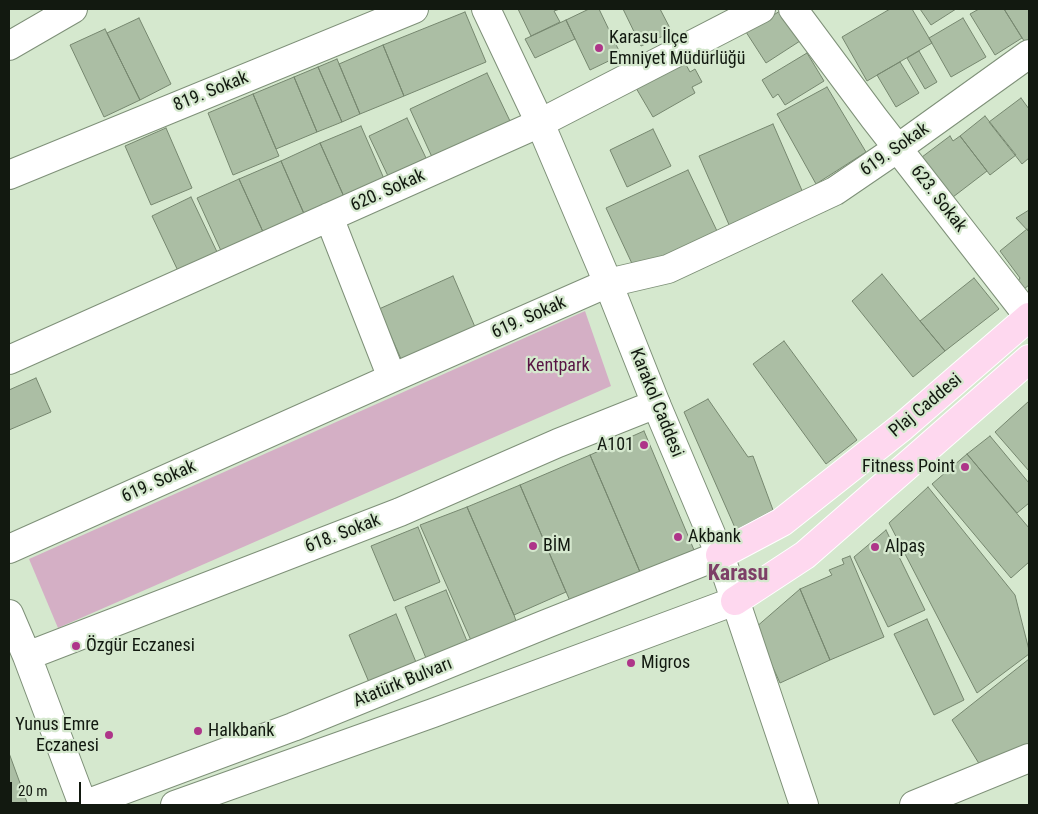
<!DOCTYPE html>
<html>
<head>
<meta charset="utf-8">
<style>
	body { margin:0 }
	#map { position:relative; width:1038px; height:814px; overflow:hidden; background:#d5e8ce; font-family:"Roboto Condensed",sans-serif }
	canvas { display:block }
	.frame { position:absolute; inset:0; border:10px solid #121910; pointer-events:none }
	.scale { position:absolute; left:10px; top:782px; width:71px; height:22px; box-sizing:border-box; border:2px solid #121910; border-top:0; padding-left:6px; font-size:15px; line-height:18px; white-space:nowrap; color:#121910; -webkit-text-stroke:4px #d5e8ce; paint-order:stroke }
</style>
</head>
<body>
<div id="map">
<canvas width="1038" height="814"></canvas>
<div class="frame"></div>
<div class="scale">20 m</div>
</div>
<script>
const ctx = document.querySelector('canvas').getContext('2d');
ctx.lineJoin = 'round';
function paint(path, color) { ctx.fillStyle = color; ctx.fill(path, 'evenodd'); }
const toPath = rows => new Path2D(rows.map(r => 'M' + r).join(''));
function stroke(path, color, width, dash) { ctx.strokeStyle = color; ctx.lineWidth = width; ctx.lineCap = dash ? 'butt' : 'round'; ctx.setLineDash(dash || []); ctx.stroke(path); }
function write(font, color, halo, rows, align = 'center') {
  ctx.font = font + ' "Roboto Condensed",sans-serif'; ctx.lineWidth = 4.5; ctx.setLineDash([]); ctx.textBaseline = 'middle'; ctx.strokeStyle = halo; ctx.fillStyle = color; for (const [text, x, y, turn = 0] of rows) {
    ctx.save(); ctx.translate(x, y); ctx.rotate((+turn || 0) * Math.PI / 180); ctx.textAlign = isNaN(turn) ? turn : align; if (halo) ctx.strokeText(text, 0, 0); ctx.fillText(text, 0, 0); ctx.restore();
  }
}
const green = toPath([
	[585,311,611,386,58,628,29,559]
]);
const building = toPath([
	[518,9,560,9,554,11,560,22,531,36,518,9],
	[589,9,599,9,621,55,590,70,566,20,589,9],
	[623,9,660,9,672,32,641,46,623,9],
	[890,9,912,9,932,43,867,81,842,37,890,9],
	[920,9,956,9,931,25,920,9],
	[979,9,1004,9,1022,38,995,55,970,14,979,9],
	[1004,9,1029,9,1029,42,1026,44,1004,9],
	[780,11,800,41,766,63,746,32,780,11],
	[465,12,486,62,404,96,383,45,465,12],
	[139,18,171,84,140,100,107,33,139,18],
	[963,18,986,57,951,77,929,38,963,18],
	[566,20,575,39,535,58,525,39,566,20],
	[105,29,140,100,104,117,70,45,105,29],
	[383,45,404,96,360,114,339,64,383,45],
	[919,51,937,82,925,89,907,58,919,51],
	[807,53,824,81,785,105,778,94,773,98,762,80,807,53],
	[337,59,360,114,342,122,318,67,337,59],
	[684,61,690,72,695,69,702,82,692,87,695,93,653,117,636,88,684,61],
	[900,62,919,93,896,107,877,75,900,62],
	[318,67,342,122,317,132,294,77,318,67],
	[487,73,510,121,432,157,410,109,487,73],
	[294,77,317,132,276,149,253,94,294,77],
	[827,87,866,152,816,184,777,114,827,87],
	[253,94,279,156,233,175,208,113,253,94],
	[1021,98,1029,109,1029,158,1022,164,989,122,1021,98],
	[985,116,1016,155,990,175,960,136,985,116],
	[407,118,426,158,388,176,369,136,407,118],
	[773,124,804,195,730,227,699,156,773,124],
	[361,126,385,181,345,199,320,143,361,126],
	[166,128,192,188,151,205,125,146,166,128],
	[653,129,671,166,627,187,610,150,653,129],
	[950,136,953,141,960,136,987,171,953,197,922,157,950,136],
	[320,143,345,199,305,216,281,161,320,143],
	[281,161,305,216,264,234,239,179,281,161],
	[688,170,717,231,635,270,606,208,688,170],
	[239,179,264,234,222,253,197,198,239,179],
	[191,197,218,254,179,273,152,216,191,197],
	[1029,210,1029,232,1016,218,1029,210],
	[1027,229,1029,232,1029,285,1024,289,1017,283,1020,278,1000,251,1027,229],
	[882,274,920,321,945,351,913,377,852,301,882,274],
	[453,276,475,327,401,359,379,309,453,276],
	[974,278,999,309,945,351,920,321,974,278],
	[784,341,857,440,826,464,753,364,784,341],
	[36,378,51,412,9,430,9,390,36,378],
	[708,399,748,457,753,456,773,510,736,530,684,412,708,399],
	[1029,401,1029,471,995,432,1029,401],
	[644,431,694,550,640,572,590,455,644,431],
	[990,436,1029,483,1029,503,1017,513,967,454,990,436],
	[967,454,1029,528,1029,562,1011,578,932,484,967,454],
	[590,455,640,572,570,601,520,485,590,455],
	[520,485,566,592,514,615,467,507,520,485],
	[928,487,1015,595,1029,650,1029,654,977,693,889,523,928,487],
	[467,507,514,615,517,624,473,645,420,525,467,507],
	[418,527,440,582,394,601,371,546,418,527],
	[886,530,925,610,888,627,854,557,886,530],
	[850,556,884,637,830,660,800,589,832,575,829,570,844,564,842,559,850,556],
	[800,589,830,660,780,683,755,628,800,589],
	[446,590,469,646,428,663,405,607,446,590],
	[396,614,418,667,371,687,349,635,396,614],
	[927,619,964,700,934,715,894,634,927,619],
	[1029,659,1029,747,983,770,952,720,1029,659],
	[9,753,28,805,9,805,9,753]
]);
const street = toPath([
	[793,9,874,118,1029,317],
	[9,46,73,9],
	[9,175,414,9],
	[329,217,392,378],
	[9,360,540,123,761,9],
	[9,549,392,378,608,283,668,269,835,191,898,148,1029,54],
	[9,614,27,656,83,805],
	[27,656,400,512,558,443,656,404],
	[83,805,293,727,546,624,720,555],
	[175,805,433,713,735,601],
	[914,805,1029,758]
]);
const secondary = toPath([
	[486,9,540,123,608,283,656,404,720,555,804,805]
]);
const primary = toPath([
	[720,555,782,522,902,427,1029,317],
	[735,601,805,555,1029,359]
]);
const markers = [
	[599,48,5,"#ae3589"],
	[644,445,5,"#ae3589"],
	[965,467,5,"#ae3589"],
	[678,537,5,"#ae3589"],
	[533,546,5,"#ae3589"],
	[875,547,5,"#ae3589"],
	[76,646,5,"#ae3589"],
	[631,663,5,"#ae3589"],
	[198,731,5,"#ae3589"],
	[109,735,5,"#ae3589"]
];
const poiNames = [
	["Karasu İlçe",609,38],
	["Emniyet Müdürlüğü",609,59],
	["A101",634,445,"right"],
	["Fitness Point",955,467,"right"],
	["Akbank",688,537],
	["BİM",543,546],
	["Alpaş",885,547],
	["Özgür Eczanesi",86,646],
	["Migros",641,663],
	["Yunus Emre",99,725,"right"],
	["Eczanesi",99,746,"right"],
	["Halkbank",208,731]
];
const streetNames = [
	["819. Sokak",211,92,-22],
	["619. Sokak",895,150,-35],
	["620. Sokak",388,191,-24],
	["623. Sokak",938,199,52],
	["619. Sokak",529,318,-24],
	["Karakol Caddesi",656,403,68],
	["Plaj Caddesi",926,406,-40],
	["619. Sokak",159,482,-24],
	["618. Sokak",343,534,-21],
	["Atatürk Bulvarı",403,683,-22]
];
const parkNames = [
	["Kentpark",558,366]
];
const districtNames = [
	["Karasu",738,574]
];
paint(green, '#d4afc5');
paint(building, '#abbea4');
stroke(building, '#76876f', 1);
stroke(street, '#7e9078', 30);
stroke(secondary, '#7e9078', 30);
stroke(primary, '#fff', 30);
stroke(street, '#fff', 28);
stroke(secondary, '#fff', 28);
stroke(primary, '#fed8ef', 28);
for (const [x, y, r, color] of markers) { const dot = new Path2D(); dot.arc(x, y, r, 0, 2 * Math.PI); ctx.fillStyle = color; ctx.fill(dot); stroke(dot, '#d5e8ce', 2); }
write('18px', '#121910', '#d5e8ce', poiNames, 'left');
write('18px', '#121910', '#d5e8ce', streetNames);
write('18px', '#581544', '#d5e8ce', parkNames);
write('bold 22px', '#7d3f67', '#d5e8ce', districtNames);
</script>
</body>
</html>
